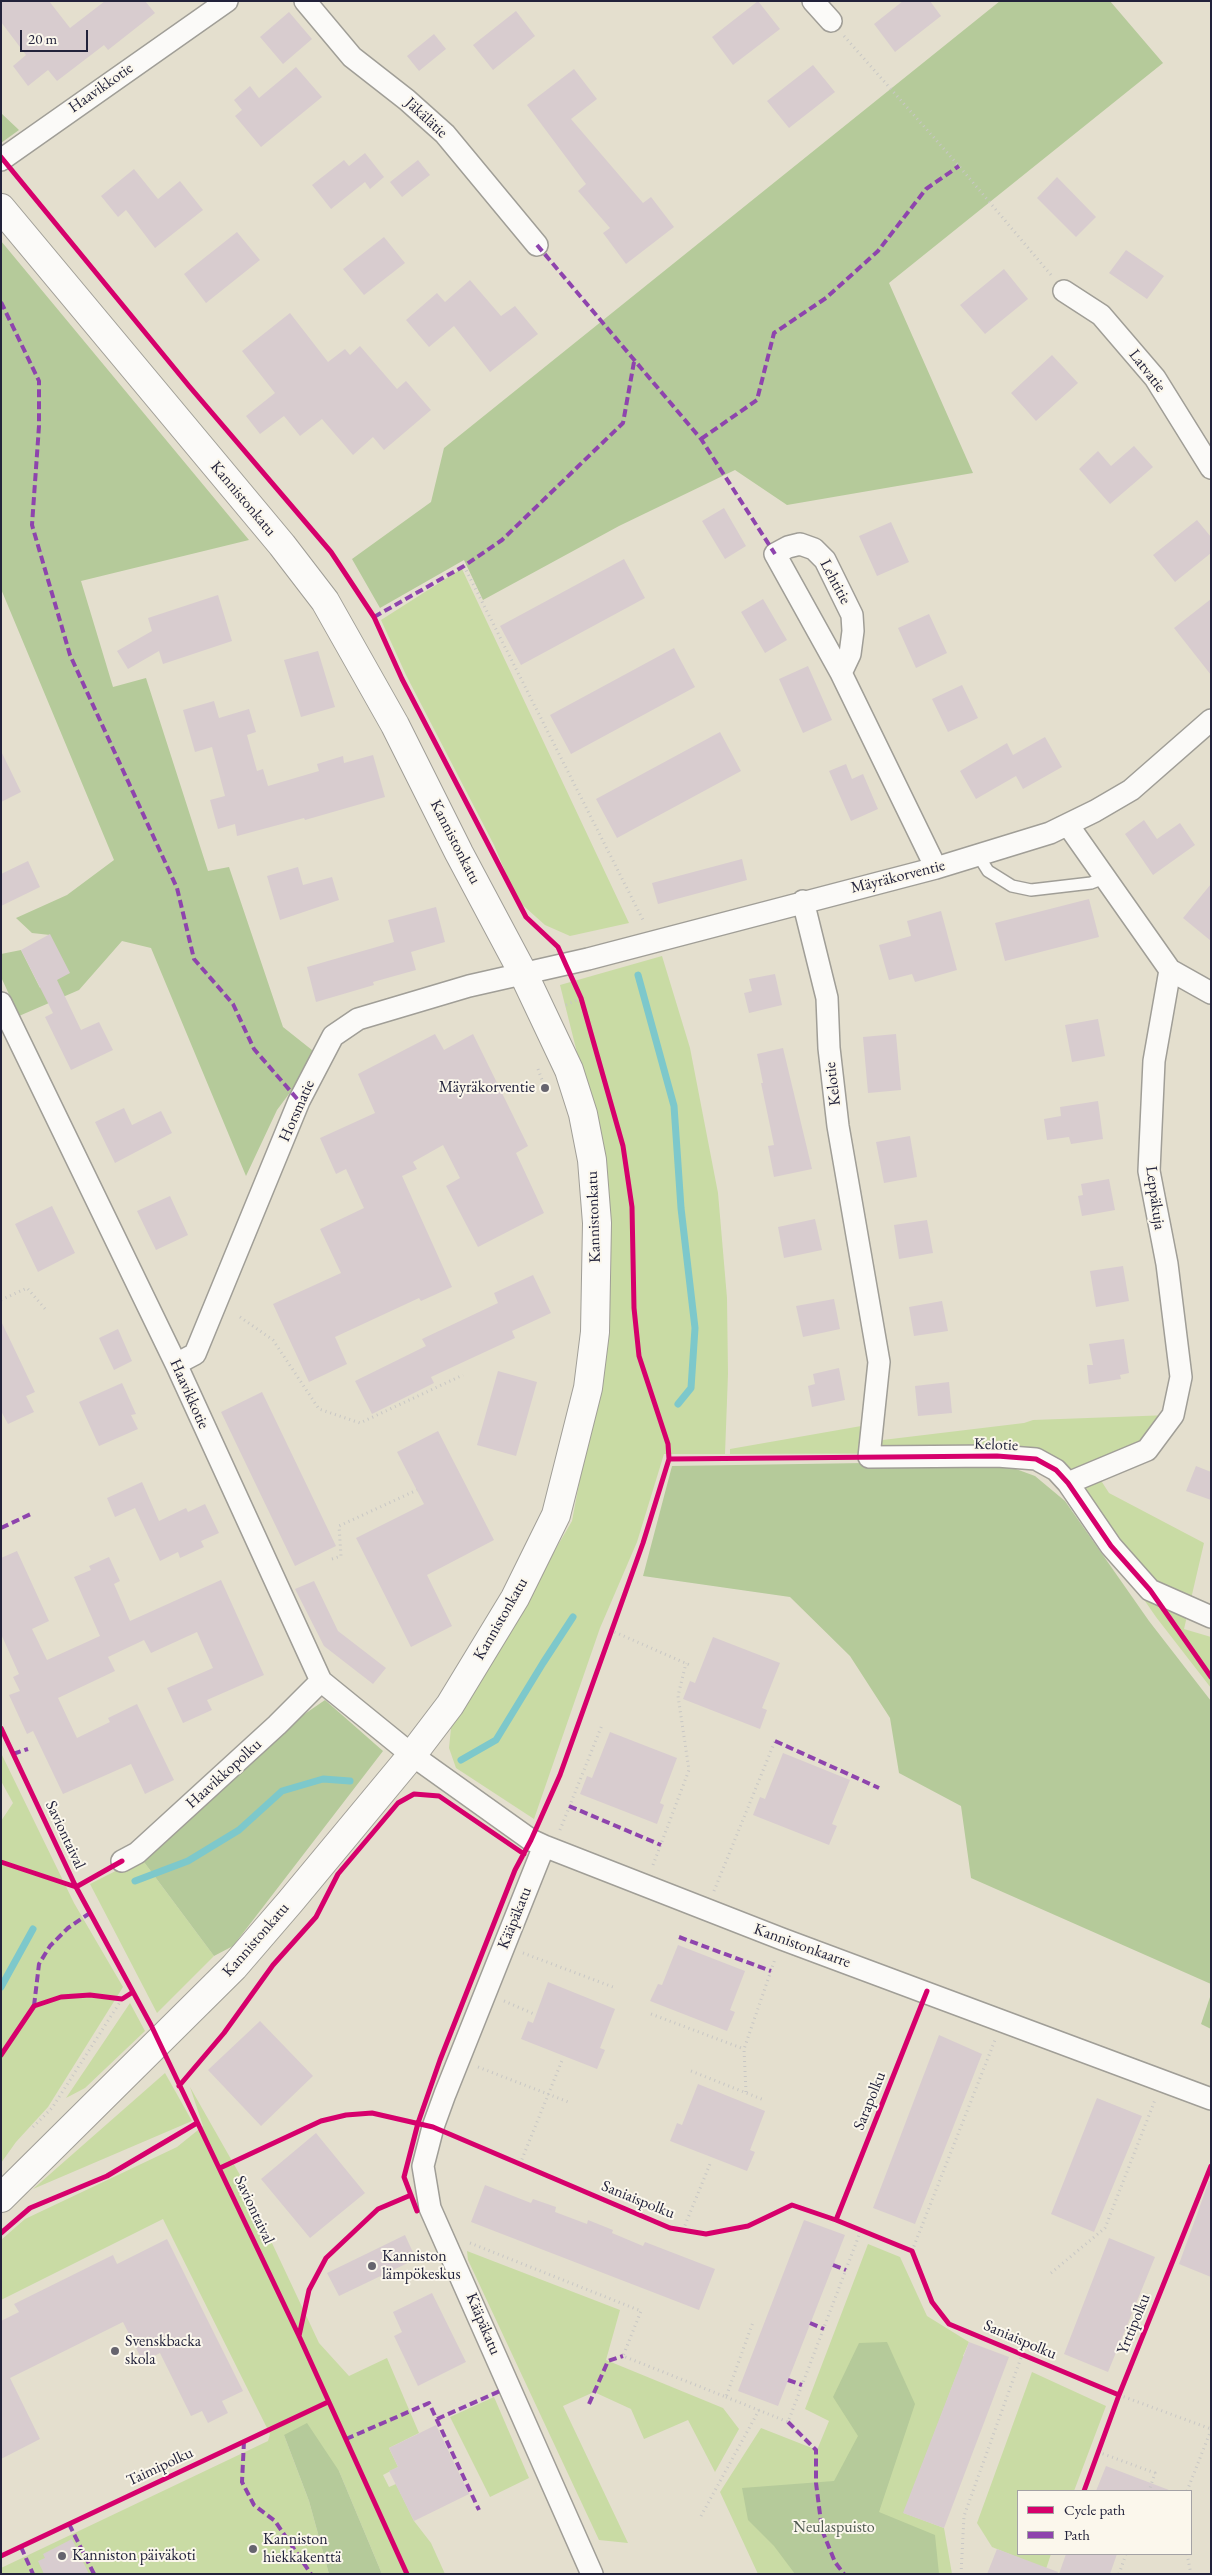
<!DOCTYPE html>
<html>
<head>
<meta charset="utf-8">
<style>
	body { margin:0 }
	#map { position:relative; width:1212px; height:2575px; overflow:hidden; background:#e4dfce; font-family:"EB Garamond",serif }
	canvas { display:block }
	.frame { position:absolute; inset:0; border:2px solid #22223b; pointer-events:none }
	.legend { position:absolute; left:1017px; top:2490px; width:175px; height:65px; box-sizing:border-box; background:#fbf7ec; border:1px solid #a4a2a5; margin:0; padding:6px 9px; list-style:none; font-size:15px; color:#22223b }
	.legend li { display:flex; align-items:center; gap:10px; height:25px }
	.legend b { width:25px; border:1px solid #a4a2a5 }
	.scale { position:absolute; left:20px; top:30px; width:68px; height:22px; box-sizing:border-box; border:2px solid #22223b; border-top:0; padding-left:6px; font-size:15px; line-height:18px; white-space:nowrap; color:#22223b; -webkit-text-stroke:4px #fbf7ec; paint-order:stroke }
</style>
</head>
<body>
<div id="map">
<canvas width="1212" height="2575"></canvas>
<div class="frame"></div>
<ul class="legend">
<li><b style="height:6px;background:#d6006c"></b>Cycle path</li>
<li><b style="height:6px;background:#8e44ad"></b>Path</li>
</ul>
<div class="scale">20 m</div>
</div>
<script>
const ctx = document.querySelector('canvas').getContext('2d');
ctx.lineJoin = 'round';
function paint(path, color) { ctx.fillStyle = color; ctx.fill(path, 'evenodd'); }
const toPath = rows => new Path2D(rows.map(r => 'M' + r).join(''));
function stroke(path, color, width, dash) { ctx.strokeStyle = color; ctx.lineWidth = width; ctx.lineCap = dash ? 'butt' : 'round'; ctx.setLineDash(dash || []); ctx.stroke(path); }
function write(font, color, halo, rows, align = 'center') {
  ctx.font = font + ' "EB Garamond",serif'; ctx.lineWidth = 4; ctx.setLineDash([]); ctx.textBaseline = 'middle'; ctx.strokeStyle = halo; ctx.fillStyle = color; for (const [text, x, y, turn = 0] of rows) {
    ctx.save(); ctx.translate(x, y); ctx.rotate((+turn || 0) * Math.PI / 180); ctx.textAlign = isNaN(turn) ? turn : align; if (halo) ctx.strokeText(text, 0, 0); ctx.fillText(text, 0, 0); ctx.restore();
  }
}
const green = toPath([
	[461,569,462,569,629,923,570,936,545,925,517,900,494,845,406,675,381,620],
	[662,956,690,1048,718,1193,727,1298,728,1374,725,1454,664,1454,637,1542,600,1628,534,1819,456,1768,449,1748,451,1728,572,1521,607,1334,605,1164,560,985],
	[1170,1415,1100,1479,1109,1493,1204,1543,1184,1629,1211,1637,1211,1688,1156,1617,1081,1508,1040,1468,1002,1453,730,1454,730,1449,867,1425,866,1442,1024,1423,1033,1420],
	[1,1753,74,1903,123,1987,48,2107,16,2142,1,2163,1,1821,13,1803,1,1781],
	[141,1858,214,1956,157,2013,90,1884],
	[130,2003,145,2031,85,2088,66,2098],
	[165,2073,192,2121,33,2189],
	[190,2087,240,2175,319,2343,349,2376,387,2358,419,2433,389,2448,398,2467,383,2475,389,2487,396,2484,414,2521,431,2543,445,2574,382,2574,339,2471,284,2435,309,2501,329,2574,1,2574,1,2568,268,2441,270,2434,163,2219,1,2300,1,2240,25,2219,177,2147,203,2126],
	[868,2244,900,2257,927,2316,969,2342,963,2356,968,2358,957,2374,904,2513,944,2528,952,2574,758,2574,720,2492,761,2428,817,2450,829,2421,805,2409],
	[467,2251,620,2310,606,2360,723,2408,739,2429,715,2472,688,2420,644,2439,631,2409,594,2392,563,2406,628,2543,599,2540,468,2260],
	[1032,2372,1106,2406,1074,2491,1018,2491,1018,2554,1051,2554,1046,2569,992,2547,977,2523],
	[494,2397,529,2478,490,2497,450,2417]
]);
const forest = toPath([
	[1000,1,1110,1,1163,63,889,283,973,473,787,505,735,470,619,526,483,600,464,560,380,608,352,559,431,502,444,448],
	[1,113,19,130,1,143],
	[1,241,249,540,81,581,113,687,146,678,208,871,229,867,283,1027,322,1058,303,1075,277,1110,246,1176,151,948,122,941,79,990,19,1016,1,977,1,954,21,950,40,988,50,935,32,933,16,918,67,895,114,860,1,589],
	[994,1461,1035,1476,1065,1501,1149,1621,1211,1701,1211,1984,971,1878,961,1806,899,1773,890,1718,850,1656,790,1597,643,1576,672,1466],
	[325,1700,383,1751,233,1946,214,1956,141,1858,280,1731],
	[1211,1994,1211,2029,1201,2024],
	[887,2342,915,2404,879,2512,935,2535,939,2574,795,2574,774,2546,748,2520,742,2488,834,2481,858,2436,833,2397,859,2343],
	[307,2423,339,2471,382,2574,329,2574,309,2501,284,2435]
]);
const stream = toPath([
	[638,975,674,1106,681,1208,695,1328,691,1388,678,1404],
	[461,1760,496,1740,543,1663,573,1617],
	[135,1881,188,1861,239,1830,282,1791,323,1779,350,1781],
	[1,1987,33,1929]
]);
const building = toPath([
	[1,1,49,1,70,28,105,1,145,1,155,13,108,50,104,45,57,81,48,70,28,86,13,66,26,55,1,22],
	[758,1,780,29,733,65,712,37],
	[903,1,930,1,941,16,895,52,874,24],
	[516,11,535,36,493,70,473,45],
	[289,12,312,39,283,64,260,37],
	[434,34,446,49,419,71,407,56],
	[813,65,835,92,789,128,767,101],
	[296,67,322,97,261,147,235,116,242,110,234,100,250,86,259,98],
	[574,69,597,99,571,119,643,203,651,197,674,227,626,264,603,233,610,228,578,191,586,184,527,105],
	[365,153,384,177,370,189,365,182,331,209,312,185,344,160,349,166],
	[418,160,430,175,402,197,390,182],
	[134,169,158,199,180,181,203,210,155,248,126,210,118,217,101,196],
	[1057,177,1096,217,1076,237,1037,198],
	[237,232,260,260,206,303,184,274],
	[384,237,405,263,364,295,343,269],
	[1126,250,1164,276,1147,299,1109,273],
	[1004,269,1028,299,985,334,960,305],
	[470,280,501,316,515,306,538,334,490,372,454,326,429,347,406,320,437,293,445,302],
	[290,313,328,362,345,349,350,355,360,346,397,389,406,381,431,410,384,450,373,437,353,455,322,419,300,436,284,416,260,434,246,416,275,393,242,351],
	[1052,355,1078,383,1036,421,1011,393],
	[1134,446,1153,467,1110,504,1079,469,1098,451,1111,466],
	[724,508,746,546,725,559,702,521],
	[1197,520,1211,537,1211,553,1175,582,1153,555],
	[891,522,909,562,877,576,859,536],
	[624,559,645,598,521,665,500,626],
	[218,595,232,641,163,664,159,651,128,669,117,651,152,631,148,618],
	[763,599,787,640,765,653,741,612],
	[1211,599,1211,675,1174,628],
	[929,614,947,653,916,668,898,628],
	[674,648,695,687,571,754,550,715],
	[318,651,335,707,301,717,284,660],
	[808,666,832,720,803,733,779,679],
	[962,685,978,718,948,732,932,699],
	[214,701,219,718,249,709,256,732,247,735,257,771,263,769,268,786,319,771,317,764,343,756,344,763,373,755,385,797,305,820,304,818,237,836,235,824,218,829,210,800,225,796,212,747,195,752,183,710],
	[720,732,741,771,617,838,596,799],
	[1045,737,1062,767,1023,789,1016,776,976,799,960,771,1007,743,1013,755],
	[1,751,21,792,1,802],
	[846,764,852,779,863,774,878,809,851,821,829,771],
	[1144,820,1157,839,1180,823,1195,845,1153,875,1125,834],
	[742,859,747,880,658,904,652,883],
	[28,861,40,887,1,906,1,874],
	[298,867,303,885,332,877,339,900,280,920,267,876],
	[1211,884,1211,941,1183,918],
	[1089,899,1099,937,1005,961,995,923],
	[436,907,445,942,411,952,416,970,373,982,374,985,316,1002,307,967,394,942,388,920],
	[941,911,957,970,915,982,912,974,889,980,879,945,911,936,907,921],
	[50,934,70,973,57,980,81,1030,99,1022,113,1050,71,1070,45,1017,53,1013,21,950],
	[775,974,782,1005,749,1013,744,993,752,991,749,979],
	[1098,1019,1105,1056,1072,1062,1065,1025],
	[435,1034,444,1050,473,1034,528,1146,516,1153,544,1213,478,1247,446,1186,460,1178,443,1145,413,1162,417,1169,402,1176,452,1287,421,1301,419,1298,335,1337,347,1364,309,1382,273,1304,341,1273,320,1229,364,1208,346,1169,336,1174,320,1138,375,1113,358,1074],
	[896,1034,901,1090,868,1093,863,1037],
	[783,1048,812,1169,774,1177,768,1146,774,1145,761,1083,763,1083,757,1054],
	[1098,1101,1103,1139,1071,1144,1069,1137,1047,1140,1044,1119,1061,1116,1060,1107],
	[124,1108,132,1125,161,1111,172,1133,115,1163,95,1122],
	[910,1136,917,1177,884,1183,876,1142],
	[1109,1179,1115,1210,1082,1216,1078,1196,1083,1195,1081,1184],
	[170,1196,188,1235,156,1250,137,1211],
	[52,1206,75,1253,38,1272,15,1224],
	[815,1219,822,1250,784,1258,778,1227],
	[927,1220,933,1253,899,1259,894,1225],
	[1123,1266,1129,1301,1096,1307,1090,1271],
	[533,1275,551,1313,512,1331,515,1338,431,1377,434,1383,372,1414,355,1381,426,1346,422,1339,498,1303,494,1293],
	[834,1299,840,1329,803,1337,796,1306],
	[942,1301,948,1331,914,1336,909,1307],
	[1,1321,35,1392,26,1396,34,1412,8,1424,1,1411],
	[118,1329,132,1361,114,1370,99,1338],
	[1124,1339,1129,1373,1120,1375,1121,1379,1089,1384,1087,1365,1093,1365,1089,1344],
	[839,1368,845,1400,812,1407,808,1386,815,1384,813,1374],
	[498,1371,537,1382,516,1456,477,1445],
	[949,1382,952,1413,918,1416,915,1386],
	[122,1383,136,1414,131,1415,138,1429,99,1446,79,1402],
	[262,1392,336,1546,295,1566,221,1412],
	[438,1431,494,1540,427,1575,452,1626,411,1647,356,1538,424,1504,397,1452],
	[1196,1466,1211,1472,1211,1500,1186,1491],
	[142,1482,159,1521,186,1508,188,1512,205,1504,219,1533,201,1541,204,1547,180,1558,178,1552,160,1561,135,1508,115,1517,107,1498],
	[17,1551,49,1621,32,1629,47,1660,100,1636,74,1577,91,1570,89,1566,109,1557,120,1581,114,1584,130,1621,221,1580,264,1675,207,1700,212,1710,183,1723,167,1688,213,1668,197,1632,151,1653,144,1640,108,1657,115,1671,58,1698,77,1738,110,1722,108,1718,137,1704,174,1780,145,1794,131,1764,63,1794,33,1731,27,1734,9,1695,20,1691,13,1677,19,1674,1,1634,1,1558],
	[314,1581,338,1631,386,1668,373,1684,324,1646,295,1589],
	[713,1637,780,1663,762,1708,767,1710,760,1729,683,1699,690,1681,695,1683],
	[610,1732,677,1758,660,1803,664,1805,657,1824,580,1794,587,1776,592,1778],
	[783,1753,850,1780,832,1824,837,1826,829,1845,753,1815,760,1797,765,1799],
	[678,1945,745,1971,730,2010,735,2012,727,2031,650,2001,658,1984,662,1985],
	[548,1982,615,2009,600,2048,605,2050,597,2069,521,2039,528,2021,533,2023],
	[260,2021,313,2076,261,2126,208,2070],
	[939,2035,982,2054,915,2224,873,2208],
	[698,2084,765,2111,750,2150,755,2152,747,2171,670,2141,677,2123,682,2125],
	[1097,2098,1142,2116,1094,2232,1051,2214],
	[316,2133,365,2193,310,2238,261,2179],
	[1209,2181,1211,2181,1211,2277,1179,2264],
	[485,2185,531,2203,533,2199,556,2207,555,2212,587,2224,588,2220,613,2230,612,2233,643,2246,645,2242,715,2269,699,2310,471,2222],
	[804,2220,845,2235,778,2406,738,2391],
	[405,2235,416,2259,339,2296,327,2273],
	[1109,2238,1155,2257,1108,2372,1064,2354],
	[167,2239,243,2391,222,2401,228,2413,208,2423,202,2411,191,2416,160,2353,143,2362,123,2322,10,2378,40,2439,1,2459,1,2321,19,2312,14,2304,113,2255,117,2264],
	[432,2293,466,2362,418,2386,394,2336,402,2332,393,2312],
	[969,2342,1009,2357,944,2528,903,2513],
	[436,2425,469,2494,414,2521,389,2471,398,2467,389,2448],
	[1106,2466,1169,2490,1169,2491,1096,2491],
	[72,2539,89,2574,44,2574,38,2561,45,2558,43,2554],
	[997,2549,1058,2572,1057,2574,987,2574],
	[1066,2554,1117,2554,1110,2574,1059,2574]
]);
const path = toPath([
	[844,36,959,166,1051,275],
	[464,566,644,922],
	[566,1005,581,998],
	[538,1069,545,1088],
	[1,1300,27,1288,47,1311],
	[240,1317,273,1340,319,1409,360,1423,463,1375],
	[332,1559,341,1556,339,1526,417,1490],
	[610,1630,692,1666],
	[560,1830,602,1725],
	[653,1865,689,1770,678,1696,686,1663],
	[714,1891,775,1741],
	[523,1953,613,1987],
	[504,2001,534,2014],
	[651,2014,744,2049],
	[478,2067,571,2103],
	[691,2071,764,2100],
	[746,2092,744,2049,775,1959],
	[33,2127,52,2108,122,1999],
	[520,2164,563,2058],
	[683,2230,710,2164],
	[470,2243,641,2311,623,2356,726,2397,753,2322],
	[912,2251,995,2040],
	[1051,2273,1105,2228,1155,2100],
	[1119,2395,1211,2429],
	[726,2397,788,2422,861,2230],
	[1098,2452,1155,2473,1149,2491],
	[1187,2491,1211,2430],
	[701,2516,759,2410],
	[1187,2554,1191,2574],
	[961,2574,964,2516,1022,2355],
	[1119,2574,1126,2554]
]);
const service = toPath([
	[978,855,988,871,1012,886,1031,890,1091,883,1104,878]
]);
const minor = toPath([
	[305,1,352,57,407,100,445,134,537,245],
	[813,1,831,21],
	[1,160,227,1],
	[1064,291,1101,315,1155,378,1211,468],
	[841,673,850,654,853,631,852,615,825,560,814,549,800,544,788,547,775,554,841,673,936,868],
	[1068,825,1170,970,1154,1061,1149,1171,1167,1264,1181,1377,1173,1415,1147,1450,1068,1483],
	[803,901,827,998,829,1048,838,1126,879,1362,869,1457,997,1456,1036,1459,1056,1470,1068,1483,1111,1546,1150,1590,1211,1617],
	[1170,970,1211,993],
	[1,1003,176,1364,321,1681,412,1755,531,1840,544,1846,782,1939,1211,2099],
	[176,1364,195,1354,299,1101,333,1036,358,1019,469,986,588,959,936,868,1050,833,1095,811,1131,790,1211,720],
	[544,1846,445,2094,433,2127,423,2166,430,2208,592,2574],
	[122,1861,137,1853,277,1725,321,1681]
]);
const tertiary = toPath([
	[1,208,282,545,325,601,395,725,459,853,524,975,569,1070,583,1114,592,1160,597,1223,595,1332,588,1388,556,1515,515,1598,450,1705,412,1755,290,1902,234,1967,1,2198]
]);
const quiet = toPath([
	[537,245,701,439,775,554],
	[1,302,39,381,39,426,32,525,70,655,177,888,194,959,233,1004,254,1049,299,1101],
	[701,439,757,400,774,333,826,298,878,251,926,189,959,166],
	[374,617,464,566,502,540,623,423,634,362],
	[1,1528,33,1513],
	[775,1741,879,1788],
	[13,1754,28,1749],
	[569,1806,661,1845],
	[679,1937,771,1971],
	[34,2006,39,1964,50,1946,68,1928,90,1913],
	[833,2265,846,2270],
	[810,2323,824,2329],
	[788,2380,802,2385],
	[589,2404,608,2361,623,2356],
	[437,2419,500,2391],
	[788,2422,816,2450,816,2483,822,2530,835,2562,844,2574],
	[346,2439,429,2403,479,2510],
	[244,2441,242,2482,254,2505,275,2521,311,2574],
	[69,2524,94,2574],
	[21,2547,33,2574]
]);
const cycleway = toPath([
	[1,157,189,386,331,552,374,617,402,679,526,917,558,947,566,965,581,998,623,1146,632,1207,634,1308,639,1356,668,1444,669,1459,643,1543,560,1775,531,1840,515,1870,440,2060,418,2123,404,2177,417,2211],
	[669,1459,997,1456,1036,1459,1056,1470,1068,1483,1111,1546,1150,1590,1211,1677],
	[1,1728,76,1887,151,2025,299,2336,407,2574],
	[1,1862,76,1887,122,1861],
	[1,2055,34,2006,61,1997,90,1995,122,1999,133,1992],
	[179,2086,224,2033,273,1965,316,1917,338,1874,398,1803,414,1794,439,1796,524,1854],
	[220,2168,321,2121,346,2115,372,2113,433,2127,670,2228,706,2234,748,2226,792,2205,836,2220,912,2251,932,2302,949,2324,1119,2395],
	[836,2220,927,1991],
	[1,2233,30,2208,107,2176,197,2123],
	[299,2336,309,2290,326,2258,378,2209,411,2195],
	[1084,2491,1119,2395,1211,2166],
	[1,2556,328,2402]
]);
const markers = [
	[545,1088,5,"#66646e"],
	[372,2266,5,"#66646e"],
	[115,2351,5,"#66646e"],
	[253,2549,5,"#66646e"],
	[62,2556,5,"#66646e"]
];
const streetNames = [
	["Haavikkotie",101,88,-35],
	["Jäkälätie",426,118,43],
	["Latvatie",1147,371,52],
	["Kannistonkatu",243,499,50],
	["Lehtitie",835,582,62],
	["Kannistonkatu",455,842,63],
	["Mäyräkorventie",898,877,-14],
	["Kelotie",833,1084,-97],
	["Horsmatie",297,1111,-66],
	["Leppäkuja",1155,1198,82],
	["Kannistonkatu",594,1217,-92],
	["Haavikkotie",189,1394,66],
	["Kelotie",996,1445,2],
	["Kannistonkatu",501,1619,-60],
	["Haavikkopolku",224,1774,-42],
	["Saviontaival",65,1835,65],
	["Kääpäkatu",515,1918,-68],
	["Kannistonkatu",256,1940,-49],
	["Kannistonkaarre",802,1946,20],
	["Sarapolku",870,2101,-68],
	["Saniaispolku",638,2200,22],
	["Saviontaival",254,2210,65],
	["Kääpäkatu",483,2324,67],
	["Yrttipolku",1134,2324,-68],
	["Saniaispolku",1020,2340,23],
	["Taimipolku",160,2467,-25]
];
const poiNames = [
	["Mäyräkorventie",535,1088,"right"],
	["Kanniston",382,2257],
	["lämpökeskus",382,2275],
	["Svenskbacka",125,2342],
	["skola",125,2360],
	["Kanniston",263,2540],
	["hiekkakenttä",263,2558],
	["Kanniston päiväkoti",72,2556]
];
const parkNames = [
	["Neulaspuisto",834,2528]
];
paint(green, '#c9dba4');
paint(forest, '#b5ca9a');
stroke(stream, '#7dc8cb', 7);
paint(building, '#d8cccf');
stroke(service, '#a09e97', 14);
stroke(minor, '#a09e97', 24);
stroke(tertiary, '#a09e97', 30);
stroke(path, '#c8c7c5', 3, [1, 4]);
stroke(service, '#fbfaf8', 11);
stroke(minor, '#fbfaf8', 21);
stroke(tertiary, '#fbfaf8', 28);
stroke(quiet, '#8e44ad', 4, [8, 4]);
stroke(cycleway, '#d6006c', 5);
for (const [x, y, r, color] of markers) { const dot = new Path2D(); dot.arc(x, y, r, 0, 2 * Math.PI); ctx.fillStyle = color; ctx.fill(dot); stroke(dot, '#fbf7ec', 2); }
write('16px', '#22223b', '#fbf7ec', streetNames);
write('16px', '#22223b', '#fbf7ec', poiNames, 'left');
write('16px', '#4e5950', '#fbf7ec', parkNames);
</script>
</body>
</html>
